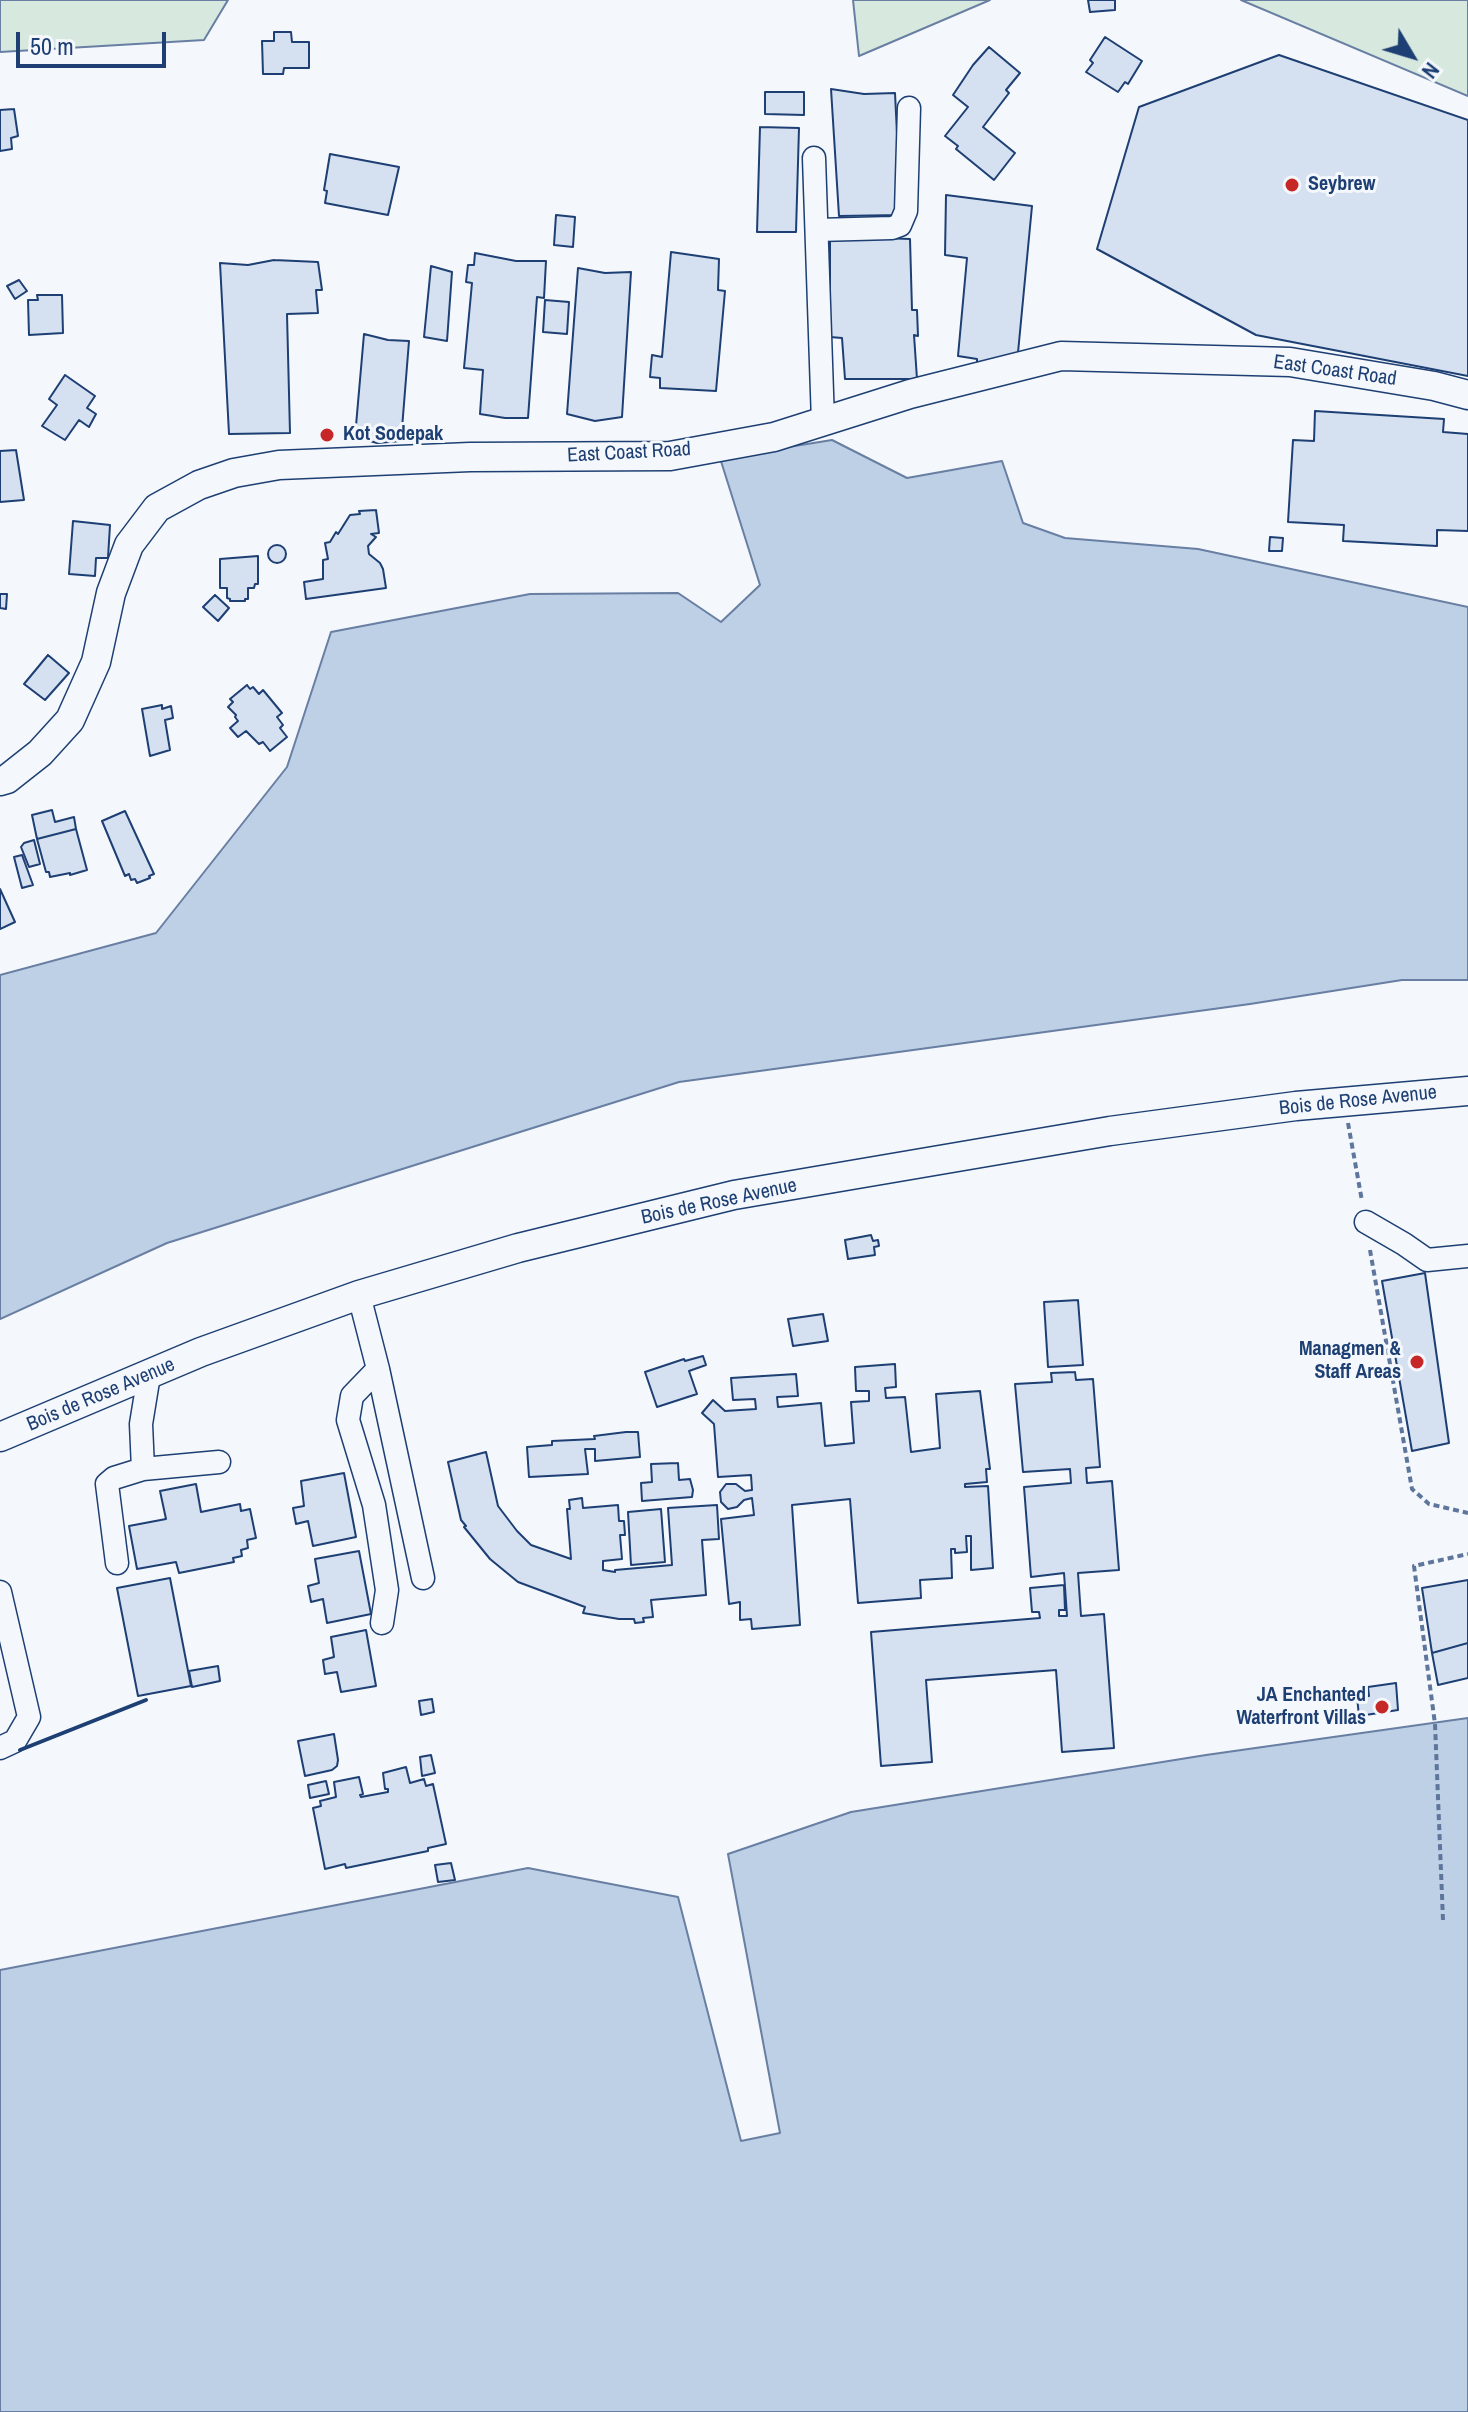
<!DOCTYPE html>
<html>
<head>
<meta charset="utf-8">
<style>
	body { margin:0 }
	#map { position:relative; width:1468px; height:2412px; overflow:hidden; background:#f4f7fb; font-family:"Archivo Narrow",sans-serif }
	canvas { display:block }
	.north { position:absolute; left:1372px; top:16px; width:80px; height:80px; -webkit-text-stroke:6px #f4f7fb; paint-order:stroke; rotate:128deg; font-size:22px; font-weight:700; line-height:32px; text-align:center; color:#1d3f73 }
	.north::after { content:''; display:block; margin:auto; width:28px; height:36px; background:#1d3f73; clip-path:polygon(50% 0,100% 100%,50% 72%,0 100%) }
	.scale { position:absolute; left:16px; top:32px; width:150px; height:36px; box-sizing:border-box; border:4px solid #1d3f73; border-top:0; padding-left:10px; font-size:24px; line-height:28px; white-space:nowrap; color:#1d3f73; -webkit-text-stroke:6px #f4f7fb; paint-order:stroke }
</style>
</head>
<body>
<div id="map">
<canvas width="1468" height="2412"></canvas>
<div class="north">N</div>
<div class="scale">50 m</div>
</div>
<script>
const ctx = document.querySelector('canvas').getContext('2d');
ctx.lineJoin = 'round';
function paint(path, color) { ctx.fillStyle = color; ctx.fill(path, 'evenodd'); }
const toPath = rows => new Path2D(rows.map(r => 'M' + r).join(''));
function stroke(path, color, width, dash) { ctx.strokeStyle = color; ctx.lineWidth = width; ctx.lineCap = dash ? 'butt' : 'round'; ctx.setLineDash(dash || []); ctx.stroke(path); }
function write(font, color, halo, rows, align = 'center') {
  ctx.font = font + ' "Archivo Narrow",sans-serif'; ctx.lineWidth = 6; ctx.setLineDash([]); ctx.textBaseline = 'middle'; ctx.strokeStyle = halo; ctx.fillStyle = color; for (const [text, x, y, turn = 0] of rows) {
    ctx.save(); ctx.translate(x, y); ctx.rotate((+turn || 0) * Math.PI / 180); ctx.textAlign = isNaN(turn) ? turn : align; if (halo) ctx.strokeText(text, 0, 0); ctx.fillText(text, 0, 0); ctx.restore();
  }
}
const green = toPath([
	[0,0,228,0,204,40,0,52,0,0],
	[853,0,990,0,859,56,853,0],
	[1241,0,1468,0,1468,96,1241,0]
]);
const water = toPath([
	[832,440,907,478,1002,461,1023,523,1065,538,1198,549,1468,607,1468,980,1402,980,1250,1004,679,1082,167,1243,0,1319,0,975,156,933,287,767,331,632,530,594,678,593,721,622,760,585,720,458,832,440],
	[1468,1718,1468,2412,0,2412,0,1970,528,1868,678,1897,741,2141,780,2133,728,1854,851,1812,1206,1755,1468,1718]
]);
const building = toPath([
	[1088,0,1115,0,1115,10,1090,12,1088,0],
	[274,32,291,32,292,42,309,42,309,68,284,68,283,74,263,74,262,41,274,41,274,32],
	[1105,37,1142,61,1128,84,1125,82,1118,92,1086,72,1093,63,1090,60,1105,37],
	[989,47,1020,73,1006,90,1009,93,983,127,1015,153,994,180,956,149,958,146,945,136,968,107,953,95,973,65,989,47],
	[1279,55,1468,120,1468,376,1256,335,1097,249,1139,107,1279,55],
	[831,89,864,94,895,93,901,215,839,216,831,89],
	[765,92,804,92,804,115,765,114,765,92],
	[14,109,18,136,11,138,12,149,0,151,0,110,14,109],
	[760,127,799,128,796,232,757,232,760,127],
	[330,154,399,167,388,215,325,203,327,191,324,190,330,154],
	[946,195,1032,206,1017,363,988,365,977,362,977,359,958,356,967,258,945,255,946,195],
	[556,215,575,217,573,247,554,245,556,215],
	[830,236,910,239,912,310,917,310,918,336,914,335,917,379,845,379,842,338,830,337,830,236],
	[671,252,719,259,718,290,725,291,716,391,660,388,660,378,650,377,652,355,662,357,671,252],
	[475,253,516,261,546,261,544,298,537,297,528,418,505,418,480,414,483,370,464,368,472,283,466,282,468,265,474,265,475,253],
	[274,260,318,262,322,290,316,290,318,313,287,314,290,433,229,434,220,263,248,265,274,260],
	[431,266,452,272,447,341,424,337,431,266],
	[578,268,605,273,631,272,622,417,595,421,567,414,578,268],
	[19,280,27,291,15,299,7,286,19,280],
	[37,295,62,295,63,333,29,335,28,300,38,300,37,295],
	[545,300,569,302,567,334,543,332,545,300],
	[364,334,388,340,409,341,401,441,377,443,355,437,364,334],
	[65,375,95,396,87,408,96,414,89,427,79,420,65,440,42,426,57,405,49,399,65,375],
	[1315,411,1444,419,1443,432,1468,434,1468,531,1437,530,1437,546,1343,541,1344,525,1288,522,1293,440,1314,441,1315,411],
	[16,450,24,500,0,502,0,451,16,450],
	[376,510,379,533,371,534,376,537,368,546,369,554,380,563,383,569,386,588,306,599,304,582,323,579,323,560,328,559,325,543,330,542,336,532,338,534,350,515,360,514,359,511,376,510],
	[73,521,110,525,108,558,96,558,95,576,69,574,73,521],
	[1270,537,1283,538,1282,551,1269,551,1270,537],
	'268 554a9 9 0 1 1 18 0a9 9 0 1 1-18 0Z',
	[258,556,258,584,255,584,254,588,248,588,248,599,245,599,245,601,230,601,230,599,227,598,227,588,220,588,220,559,258,556],
	[0,594,7,594,6,609,0,608,0,594],
	[215,595,229,608,218,621,203,607,215,595],
	[48,655,69,673,45,700,24,684,48,655],
	[247,685,250,689,253,687,259,694,263,690,282,713,277,717,283,725,280,728,287,737,270,751,263,742,259,744,246,731,238,737,230,728,238,721,235,717,236,715,228,707,233,702,230,699,247,685],
	[162,705,162,709,171,706,173,718,165,720,170,750,150,756,142,709,162,705],
	[52,810,55,822,74,817,76,829,37,839,32,815,52,810],
	[125,811,154,874,149,876,150,878,137,883,135,879,131,880,129,874,125,876,102,821,125,811],
	[76,829,87,870,70,875,70,873,50,877,49,872,46,872,37,839,76,829],
	[34,840,40,864,29,867,21,847,24,843,34,840],
	[22,855,33,885,22,888,14,857,22,855],
	[0,889,15,922,0,929,0,889],
	[871,1235,873,1241,878,1240,879,1246,874,1247,875,1255,848,1259,845,1240,871,1235],
	[1425,1273,1449,1443,1412,1451,1382,1281,1425,1273],
	[1078,1300,1083,1365,1048,1367,1044,1302,1078,1300],
	[823,1314,828,1341,793,1346,788,1319,823,1314],
	[703,1356,706,1365,689,1371,697,1394,657,1407,645,1372,684,1359,685,1361,703,1356],
	[895,1364,896,1387,885,1388,886,1398,905,1397,911,1452,940,1448,936,1394,980,1391,990,1469,986,1469,987,1482,965,1484,965,1487,988,1486,993,1568,971,1570,971,1536,966,1536,967,1552,955,1553,955,1549,951,1549,952,1578,920,1580,921,1598,858,1603,850,1499,792,1505,800,1625,752,1629,751,1619,740,1620,740,1602,729,1604,721,1519,754,1515,752,1498,744,1500,737,1507,728,1509,721,1502,720,1492,726,1484,736,1484,745,1491,752,1490,751,1475,718,1477,714,1424,702,1413,713,1400,725,1411,756,1409,755,1399,733,1400,731,1378,796,1374,798,1396,777,1397,778,1407,821,1403,825,1446,854,1443,851,1402,869,1401,869,1391,856,1391,855,1367,895,1364],
	[1075,1372,1076,1380,1093,1379,1100,1467,1086,1468,1087,1483,1112,1481,1119,1570,1078,1573,1081,1616,1104,1614,1114,1748,1062,1752,1056,1670,926,1680,932,1762,881,1766,871,1632,1040,1618,1039,1612,1032,1612,1030,1588,1064,1585,1065,1610,1059,1610,1059,1616,1067,1616,1064,1573,1031,1577,1024,1487,1071,1483,1070,1469,1023,1472,1015,1384,1052,1382,1051,1373,1075,1372],
	[626,1432,638,1432,640,1457,595,1461,595,1449,585,1449,588,1474,529,1477,527,1447,552,1445,552,1441,595,1439,594,1436,626,1432],
	[486,1452,498,1506,517,1531,531,1545,571,1559,567,1509,570,1509,569,1500,582,1498,583,1508,618,1505,619,1521,624,1521,625,1535,620,1535,622,1559,603,1561,603,1570,615,1572,615,1570,672,1565,668,1508,717,1505,719,1539,702,1540,706,1595,651,1600,653,1617,643,1618,644,1622,635,1623,634,1619,619,1619,583,1613,585,1607,518,1582,490,1559,464,1527,466,1526,461,1520,448,1462,486,1452],
	[678,1463,679,1480,690,1479,693,1490,692,1497,642,1501,641,1483,652,1482,651,1464,678,1463],
	[344,1473,356,1537,313,1546,308,1521,296,1524,293,1508,304,1506,301,1481,344,1473],
	[196,1484,201,1512,240,1504,241,1511,250,1509,256,1538,247,1540,248,1548,241,1550,242,1556,233,1558,234,1562,179,1573,176,1562,137,1569,129,1526,166,1519,160,1491,196,1484],
	[661,1509,665,1562,631,1565,628,1512,661,1509],
	[359,1551,371,1614,327,1623,323,1599,311,1602,308,1586,319,1583,315,1559,359,1551],
	[170,1578,191,1686,138,1696,117,1588,170,1578],
	[1468,1580,1468,1643,1432,1653,1422,1588,1468,1580],
	[366,1630,376,1686,341,1692,337,1672,325,1674,323,1660,334,1657,331,1637,366,1630],
	[1468,1643,1468,1678,1438,1685,1432,1653,1468,1643],
	[218,1666,220,1681,192,1687,189,1671,218,1666],
	[1396,1683,1398,1710,1359,1716,1357,1697,1369,1696,1368,1687,1396,1683],
	[432,1699,434,1712,421,1715,419,1701,432,1699],
	[334,1734,338,1760,337,1766,332,1770,305,1776,298,1741,334,1734],
	[431,1755,435,1773,422,1776,420,1757,431,1755],
	[406,1767,410,1783,424,1779,426,1786,433,1784,446,1844,428,1848,428,1851,346,1868,345,1864,325,1869,313,1808,321,1806,320,1801,336,1797,334,1782,359,1777,363,1794,360,1795,361,1797,388,1792,388,1789,385,1789,383,1773,406,1767],
	[326,1781,329,1794,310,1798,308,1785,326,1781],
	[451,1863,455,1880,438,1882,435,1865,451,1863]
]);
const path = toPath([
	[1348,1123,1362,1201],
	[1370,1250,1412,1489,1429,1504,1468,1513],
	[1443,1920,1435,1724,1414,1566,1468,1554]
]);
const minor = toPath([
	[814,158,823,422],
	[817,230,892,228,900,225,906,211,909,108],
	[1366,1222,1404,1244,1427,1260,1468,1256],
	[359,1295,378,1369,423,1578],
	[378,1369,352,1396,348,1420,374,1505,387,1590,382,1623],
	[149,1375,141,1424,143,1469,219,1462],
	[117,1563,107,1484,114,1478,143,1469],
	[0,1592,29,1717,15,1741,0,1748]
]);
const major = toPath([
	[0,781,7,779,40,753,70,720,96,662,111,593,129,545,157,508,199,485,234,473,279,465,470,457,670,456,774,437,910,394,1061,356,1290,362,1434,386,1468,395],
	[0,1437,201,1352,359,1295,518,1248,734,1195,1110,1131,1296,1106,1468,1091]
]);
const wall = toPath([
	[20,1750,146,1700]
]);
const markers = [
	[1292,185,8,"#c62828"],
	[327,435,8,"#c62828"],
	[1417,1362,8,"#c62828"],
	[1382,1707,8,"#c62828"]
];
const poiNames = [
	["Seybrew",1308,185],
	["Kot Sodepak",343,435],
	["Managmen &",1401,1350,"right"],
	["Staff Areas",1401,1373,"right"],
	["JA Enchanted",1366,1696,"right"],
	["Waterfront Villas",1366,1719,"right"]
];
const streetNames = [
	["East Coast Road",1335,371,8],
	["East Coast Road",629,453,-3],
	["Bois de Rose Avenue",1358,1101,-6],
	["Bois de Rose Avenue",719,1202,-12],
	["Bois de Rose Avenue",101,1395,-23]
];
paint(green, '#d7e8df');
stroke(green, '#687fa3', 2);
paint(water, '#bed0e5');
stroke(water, '#687fa3', 2);
paint(building, '#d5e0f0');
stroke(building, '#1d3f73', 2);
stroke(minor, '#1d3f73', 25);
stroke(major, '#1d3f73', 31);
stroke(path, '#5e769c', 4, [6, 4]);
stroke(minor, '#f4f7fb', 22);
stroke(major, '#f4f7fb', 28);
stroke(wall, '#1d3f73', 4);
for (const [x, y, r, color] of markers) { const dot = new Path2D(); dot.arc(x, y, r, 0, 2 * Math.PI); ctx.fillStyle = color; ctx.fill(dot); stroke(dot, '#f4f7fb', 3); }
write('bold 20px', '#1d3f73', '#f4f7fb', poiNames, 'left');
write('20px', '#1d3f73', '#f4f7fb', streetNames);
</script>
</body>
</html>
